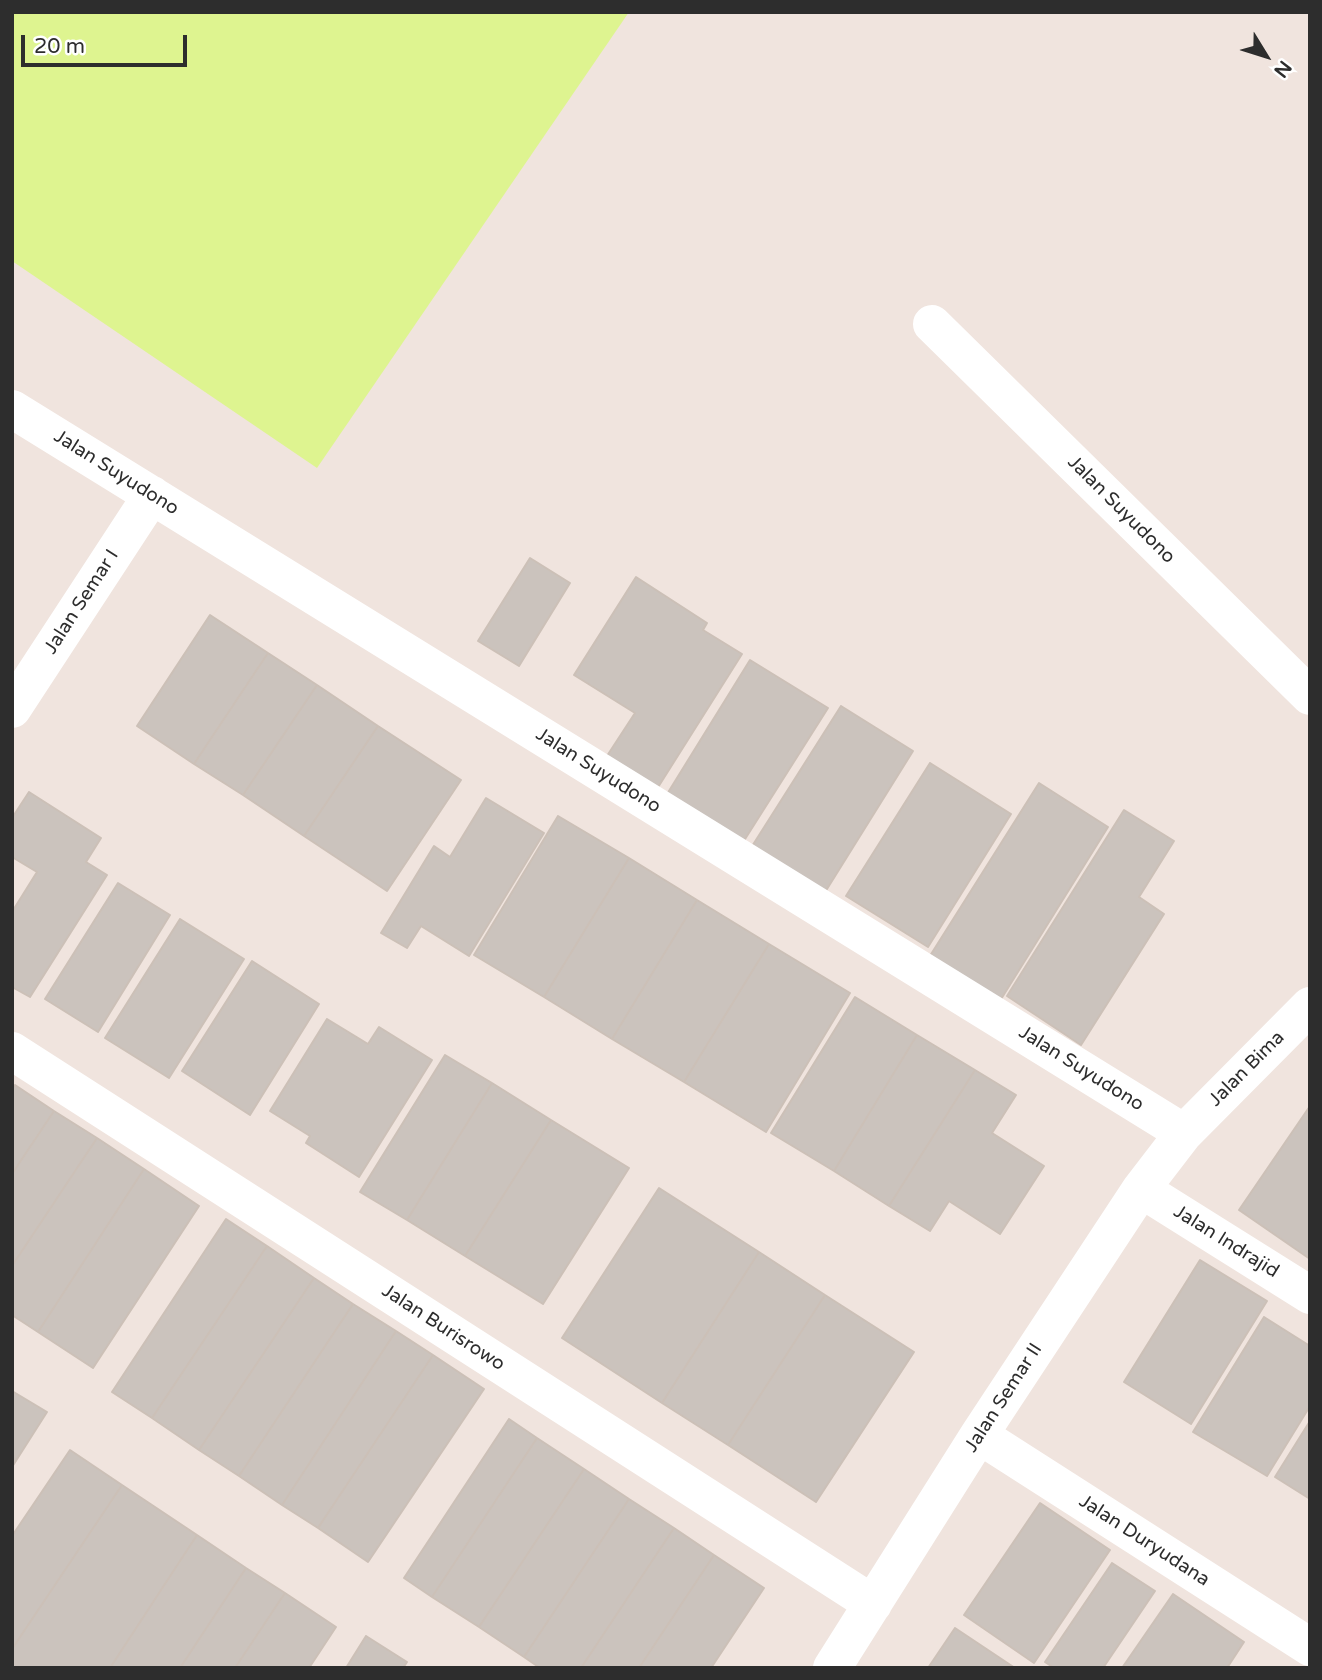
<!DOCTYPE html>
<html>
<head>
<meta charset="utf-8">
<style>
	body { margin:0 }
	#map { position:relative; width:1322px; height:1680px; overflow:hidden; background:#f0e4de; font-family:"Varela Round",sans-serif }
	canvas { display:block }
	.frame { position:absolute; inset:0; border:14px solid #2d2d2d; pointer-events:none }
	.north { position:absolute; left:1231px; top:21px; width:70px; height:70px; -webkit-text-stroke:5px #fff; paint-order:stroke; rotate:128deg; font-size:19px; font-weight:700; line-height:28px; text-align:center; color:#2d2d2d }
	.north::after { content:''; display:block; margin:auto; width:24px; height:32px; background:#2d2d2d; clip-path:polygon(50% 0,100% 100%,50% 72%,0 100%) }
	.scale { position:absolute; left:21px; top:35px; width:166px; height:32px; box-sizing:border-box; border:4px solid #2d2d2d; border-top:0; padding-left:9px; font-size:21px; line-height:24px; white-space:nowrap; color:#2d2d2d; -webkit-text-stroke:5px #fff; paint-order:stroke }
</style>
</head>
<body>
<div id="map">
<canvas width="1322" height="1680"></canvas>
<div class="frame"></div>
<div class="north">N</div>
<div class="scale">20 m</div>
</div>
<script>
const ctx = document.querySelector('canvas').getContext('2d');
ctx.lineJoin = 'round';
function paint(path, color) { ctx.fillStyle = color; ctx.fill(path, 'evenodd'); }
const toPath = rows => new Path2D(rows.map(r => 'M' + r).join(''));
function stroke(path, color, width, dash) { ctx.strokeStyle = color; ctx.lineWidth = width; ctx.lineCap = dash ? 'butt' : 'round'; ctx.setLineDash(dash || []); ctx.stroke(path); }
function write(font, color, halo, rows, align = 'center') {
  ctx.font = font + ' "Varela Round",sans-serif'; ctx.lineWidth = 5; ctx.setLineDash([]); ctx.textBaseline = 'middle'; ctx.strokeStyle = halo; ctx.fillStyle = color; for (const [text, x, y, turn = 0] of rows) {
    ctx.save(); ctx.translate(x, y); ctx.rotate((+turn || 0) * Math.PI / 180); ctx.textAlign = isNaN(turn) ? turn : align; if (halo) ctx.strokeText(text, 0, 0); ctx.fillText(text, 0, 0); ctx.restore();
  }
}
const pitch = toPath([
	[12,12,629,12,317,468,12,261]
]);
const building = toPath([
	[530,558,570,583,519,666,478,641,530,558],
	[636,577,707,623,703,630,742,654,655,792,605,759,635,713,574,675,636,577],
	[210,615,268,653,194,764,137,726,210,615],
	[268,653,317,685,243,795,194,764,268,653],
	[750,660,828,708,740,847,664,799,750,660],
	[317,685,378,726,304,836,243,795,317,685],
	[841,706,913,751,822,897,749,851,841,706],
	[378,726,461,780,387,891,304,836,378,726],
	[930,763,1011,814,928,947,846,896,930,763],
	[1039,783,1108,827,998,1004,928,959,1039,783],
	[29,792,101,838,86,862,107,875,30,997,12,987,12,912,37,872,12,857,12,818,29,792],
	[486,798,544,833,469,956,421,926,407,948,381,933,434,846,450,857,486,798],
	[1124,810,1174,841,1139,897,1164,914,1081,1045,1007,996,1124,810],
	[558,816,629,858,544,997,474,955,558,816],
	[629,858,697,900,612,1039,544,997,629,858],
	[118,883,170,915,98,1032,45,999,118,883],
	[697,900,769,944,684,1082,612,1039,697,900],
	[180,919,244,959,169,1078,105,1038,180,919],
	[769,944,850,993,766,1132,684,1082,769,944],
	[252,961,319,1004,250,1115,182,1071,252,961],
	[855,997,917,1035,834,1171,771,1133,855,997],
	[327,1019,368,1044,379,1027,432,1060,359,1177,306,1143,310,1136,270,1111,327,1019],
	[917,1035,975,1070,889,1206,834,1171,917,1035],
	[445,1055,492,1083,407,1220,360,1192,445,1055],
	[975,1070,1016,1095,992,1133,1044,1166,1000,1234,949,1201,930,1231,889,1206,975,1070],
	[492,1083,551,1120,465,1256,407,1220,492,1083],
	[15,1085,54,1111,12,1174,12,1089,15,1085],
	[1310,1106,1310,1259,1239,1210,1310,1106],
	[54,1111,97,1138,12,1266,12,1174,54,1111],
	[551,1120,629,1168,543,1304,465,1256,551,1120],
	[97,1138,144,1169,38,1332,12,1315,12,1266,97,1138],
	[144,1169,199,1206,93,1368,38,1332,144,1169],
	[659,1188,759,1252,662,1403,562,1338,659,1188],
	[226,1219,267,1246,152,1418,112,1392,226,1219],
	[267,1246,314,1278,199,1450,152,1418,267,1246],
	[759,1252,825,1295,728,1445,662,1403,759,1252],
	[1200,1260,1267,1301,1191,1424,1124,1382,1200,1260],
	[314,1278,353,1304,239,1476,199,1450,314,1278],
	[825,1295,914,1352,816,1502,728,1445,825,1295],
	[353,1304,396,1331,282,1505,239,1476,353,1304],
	[1264,1317,1310,1346,1310,1406,1267,1476,1193,1432,1264,1317],
	[396,1331,433,1355,318,1528,282,1505,396,1331],
	[433,1355,484,1389,368,1562,318,1528,433,1355],
	[12,1391,47,1412,12,1467,12,1391],
	[509,1419,537,1438,432,1597,404,1578,509,1419],
	[1310,1421,1310,1499,1275,1477,1310,1421],
	[537,1438,584,1469,479,1627,432,1597,537,1438],
	[70,1450,122,1485,12,1649,12,1536,70,1450],
	[584,1469,629,1499,524,1657,479,1627,584,1469],
	[122,1485,197,1535,110,1668,12,1668,12,1649,122,1485],
	[629,1499,674,1528,581,1668,540,1668,524,1657,629,1499],
	[1040,1503,1110,1550,1034,1663,964,1615,1040,1503],
	[674,1528,714,1555,639,1668,581,1668,674,1528],
	[197,1535,246,1568,180,1668,110,1668,197,1535],
	[714,1555,764,1588,711,1668,639,1668,714,1555],
	[1112,1563,1155,1591,1103,1668,1054,1668,1045,1662,1112,1563],
	[246,1568,285,1593,235,1668,180,1668,246,1568],
	[285,1593,336,1627,309,1668,235,1668,285,1593],
	[1173,1594,1244,1642,1227,1668,1122,1668,1173,1594],
	[955,1628,1015,1668,928,1668,955,1628],
	[366,1636,407,1662,403,1668,346,1668,366,1636]
]);
const minor = toPath([
	[932,324,1310,696],
	[12,409,1184,1133],
	[12,709,152,495],
	[12,1051,873,1604],
	[1141,1189,1310,1295],
	[979,1435,1310,1647],
	[832,1668,979,1435,1141,1189,1184,1133,1310,1006]
]);
const streetNames = [
	["Jalan Suyudono",116,473,32],
	["Jalan Suyudono",1121,510,45],
	["Jalan Semar I",82,602,-57],
	["Jalan Suyudono",598,771,32],
	["Jalan Suyudono",1081,1069,32],
	["Jalan Bima",1247,1069,-45],
	["Jalan Indrajid",1226,1242,32],
	["Jalan Burisrowo",443,1328,33],
	["Jalan Semar II",1004,1398,-57],
	["Jalan Duryudana",1144,1541,33]
];
paint(pitch, '#def490');
paint(building, '#cbc3bd');
stroke(building, '#ccc0b7', 2);
stroke(minor, '#fff', 38);
write('19px', '#2d2d2d', '#fff', streetNames);
</script>
</body>
</html>
